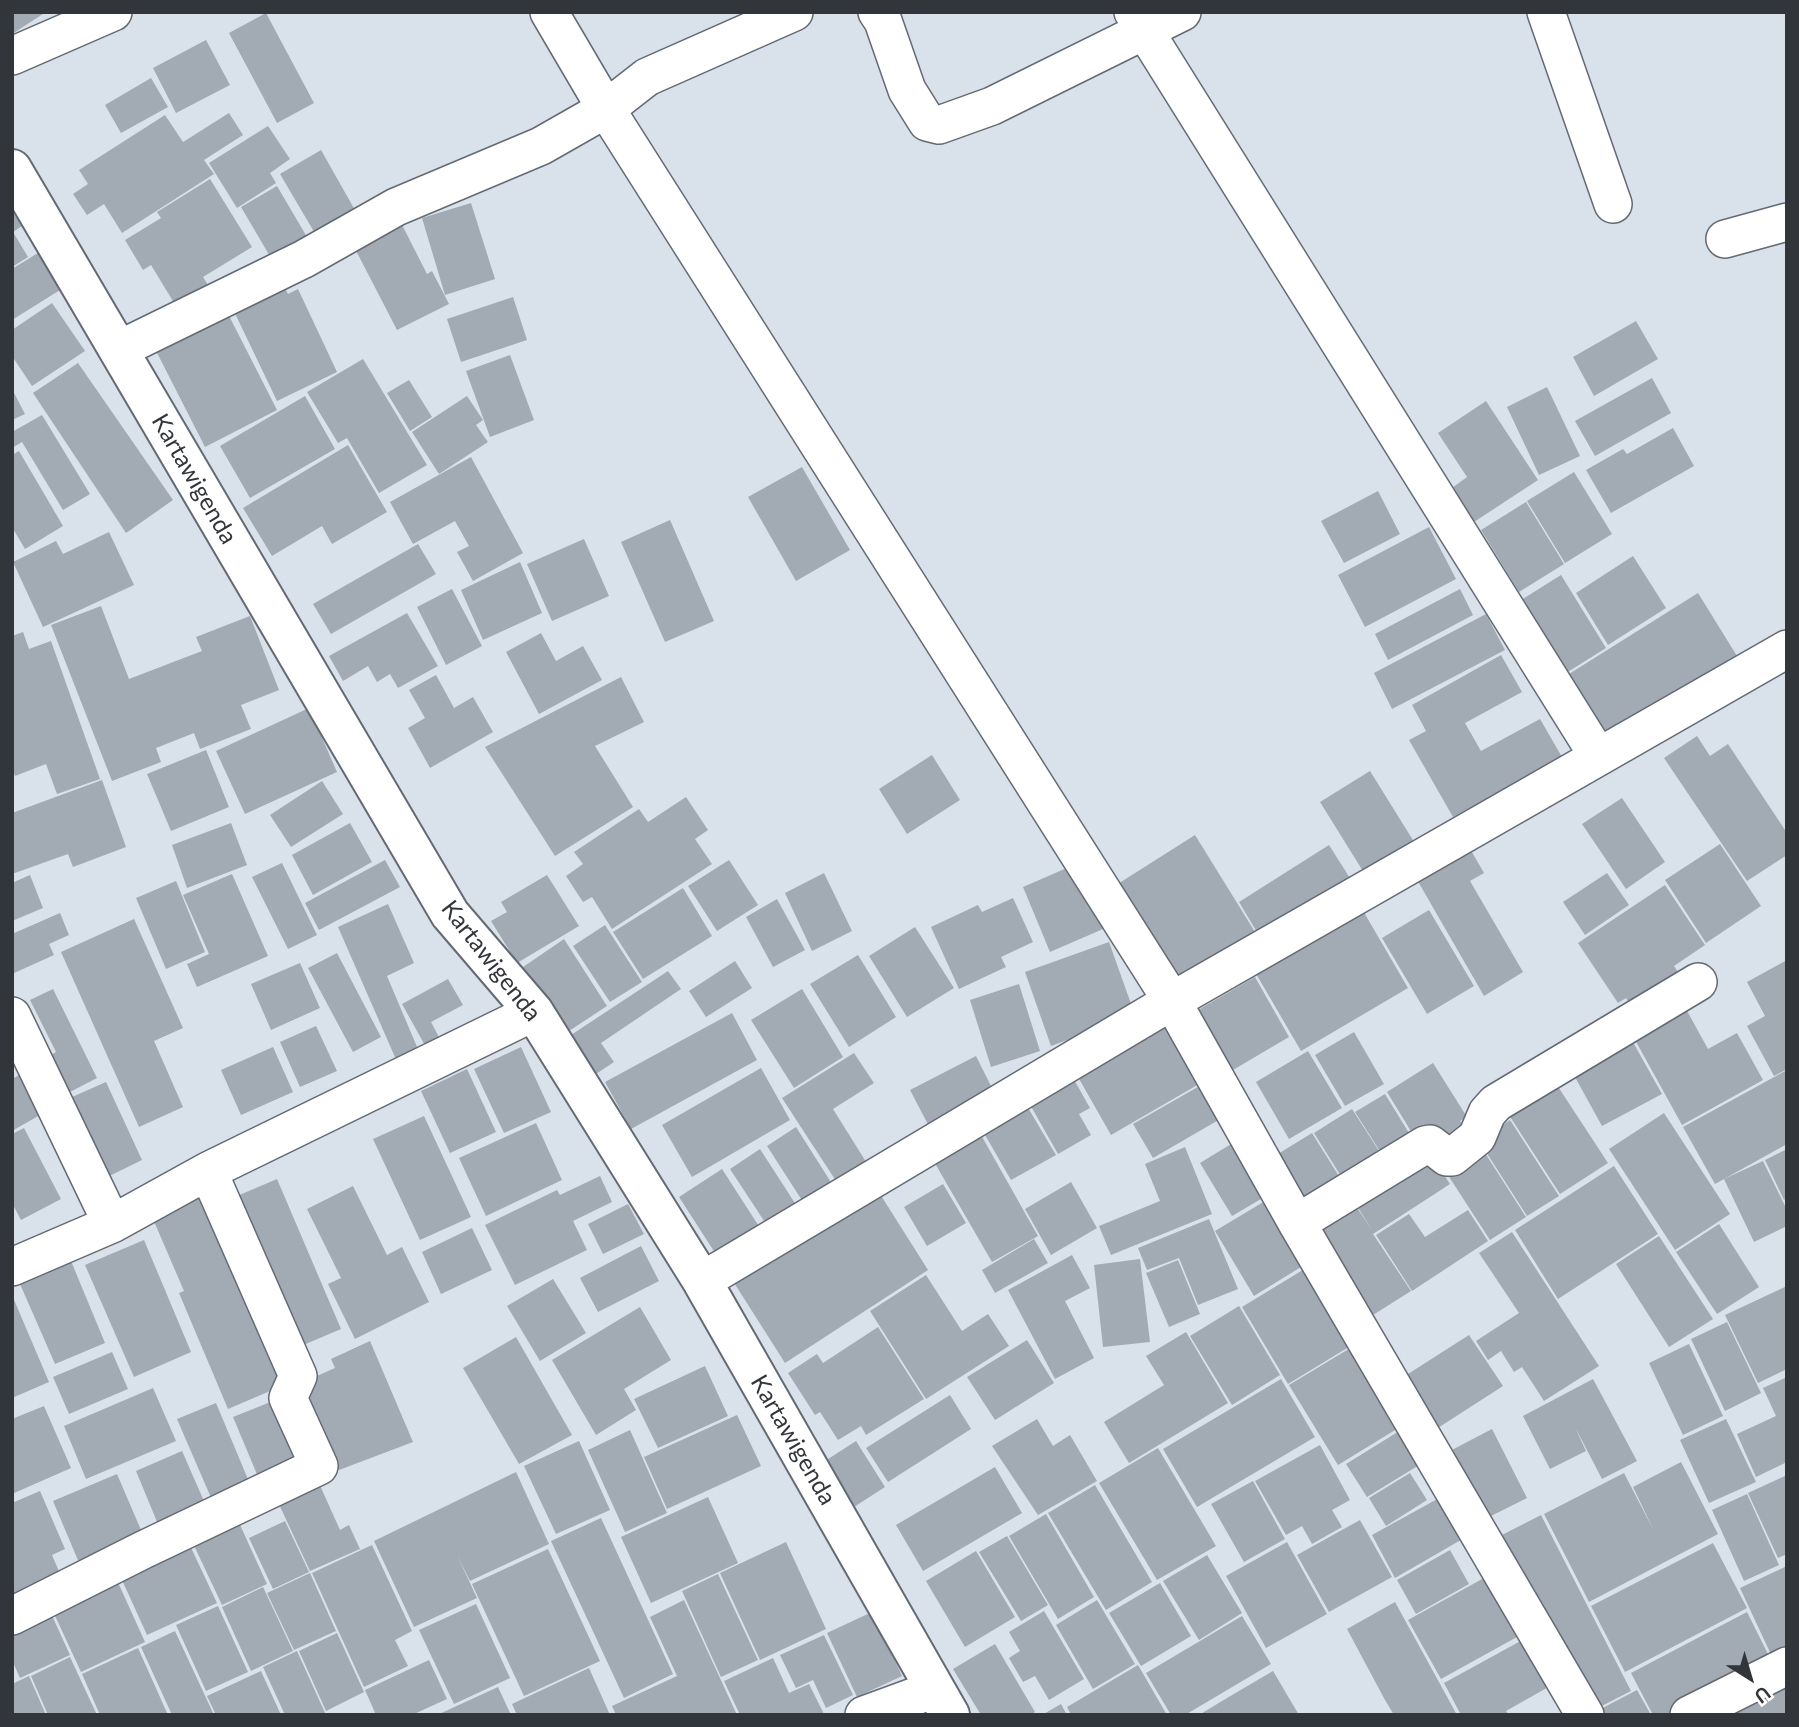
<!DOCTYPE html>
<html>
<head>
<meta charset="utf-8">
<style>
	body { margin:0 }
	#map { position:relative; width:1799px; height:1727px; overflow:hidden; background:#d9e1eb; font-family:Lato,sans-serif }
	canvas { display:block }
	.frame { position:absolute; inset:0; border:14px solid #323539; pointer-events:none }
	.north { position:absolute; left:1715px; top:1643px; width:70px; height:70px; -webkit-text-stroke:5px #fff; paint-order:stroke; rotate:143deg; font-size:19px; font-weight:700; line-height:28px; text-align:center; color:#323539 }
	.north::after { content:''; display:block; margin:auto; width:24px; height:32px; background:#323539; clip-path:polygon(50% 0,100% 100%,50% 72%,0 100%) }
</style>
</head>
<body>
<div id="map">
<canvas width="1799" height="1727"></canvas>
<div class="frame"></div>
<div class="north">U</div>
</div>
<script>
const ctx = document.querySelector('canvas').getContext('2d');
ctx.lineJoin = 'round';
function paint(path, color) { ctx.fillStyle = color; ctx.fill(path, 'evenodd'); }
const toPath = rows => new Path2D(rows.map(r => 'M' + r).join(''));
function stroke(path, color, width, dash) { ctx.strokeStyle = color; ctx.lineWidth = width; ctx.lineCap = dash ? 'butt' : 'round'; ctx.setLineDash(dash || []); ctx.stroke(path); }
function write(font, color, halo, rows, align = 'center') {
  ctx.font = font + ' Lato,sans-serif'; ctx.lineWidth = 5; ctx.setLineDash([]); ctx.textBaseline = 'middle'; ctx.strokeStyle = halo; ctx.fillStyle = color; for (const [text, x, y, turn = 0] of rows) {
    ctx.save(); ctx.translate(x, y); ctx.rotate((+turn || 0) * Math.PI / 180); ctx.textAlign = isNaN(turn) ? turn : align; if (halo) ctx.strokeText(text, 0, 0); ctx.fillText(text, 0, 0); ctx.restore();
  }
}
const building = toPath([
	[12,12,46,12,12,34],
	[266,13,314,103,277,123,229,33],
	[206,40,230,85,176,113,153,68],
	[151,78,168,107,121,133,105,105],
	[229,113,243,135,204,160,214,174,122,233,104,204,87,215,73,194,88,184,79,170,165,115,183,142],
	[268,126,290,159,270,173,276,183,237,208,209,163],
	[321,150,360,219,320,242,280,174],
	[210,179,252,247,203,277,215,296,182,316,151,265,143,270,125,240,161,218,157,212],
	[277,186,314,249,278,270,241,207],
	[471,203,495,279,445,295,422,218],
	[12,211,22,226,13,232,28,257,12,267],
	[397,215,427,274,432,271,449,304,397,330,350,239],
	[46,248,68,285,12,320,12,269],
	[280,279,288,294,298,289,337,372,277,401,230,303],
	[513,297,527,340,461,362,447,319],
	[52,303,85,351,32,386,12,356,12,330],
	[223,304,277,410,205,447,151,341],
	[1636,321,1658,359,1594,396,1573,357],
	[510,355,534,420,490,437,466,371],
	[363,359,427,465,379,493,347,438,338,443,307,392],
	[78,363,173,500,126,533,33,393],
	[1652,378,1671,413,1595,456,1575,421],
	[409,380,432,417,410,431,387,393],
	[1547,387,1580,456,1539,475,1507,407],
	[12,389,25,414,12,420],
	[305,396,335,449,250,498,220,446],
	[467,396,483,420,476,425,488,442,439,474,412,432],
	[1486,401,1538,480,1474,522,1452,488,1467,477,1438,433],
	[42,415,90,494,63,510,22,442,12,448,12,432],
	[1673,428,1694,466,1611,513,1586,470,1623,449,1627,454],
	[348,445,387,512,332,544,322,526,272,556,243,508],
	[19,451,63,526,25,549,12,527,12,455],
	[471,457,523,553,473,581,457,552,469,546,455,521,413,544,390,502],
	[802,467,850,550,796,581,748,497],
	[1574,472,1612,534,1565,563,1527,501],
	[1378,491,1400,534,1344,563,1321,521],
	[1526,502,1564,564,1519,592,1481,530],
	[670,520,714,621,665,642,621,542],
	[1429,527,1456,579,1365,627,1338,575],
	[109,532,134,585,43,627,13,562,56,541,63,554],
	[584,539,609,596,552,621,527,564],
	[418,544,436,574,331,634,313,604],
	[1633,556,1666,608,1608,645,1576,593],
	[520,562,542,613,483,640,461,590],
	[1561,575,1606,648,1563,675,1518,602],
	[452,589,482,646,446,665,417,607],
	[1460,589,1473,615,1388,660,1375,634],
	[1698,593,1737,656,1601,742,1561,679],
	[101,606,129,679,202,651,196,637,250,616,279,690,241,705,251,729,200,749,194,733,156,748,161,762,112,781,51,625],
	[407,613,438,666,398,688,390,674,377,682,368,666,343,681,329,656],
	[1486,614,1505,650,1392,709,1374,673],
	[23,632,29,649,51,641,100,779,57,794,46,764,15,776,12,768,12,636],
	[541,633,556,661,583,646,602,680,539,714,506,652],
	[1501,655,1522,692,1465,723,1481,751,1540,719,1562,757,1453,817,1409,740,1426,731,1412,705],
	[436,675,454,708,473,697,493,732,430,768,408,728,425,718,409,690],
	[621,677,644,722,595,746,633,807,555,856,485,747],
	[309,708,337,772,245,814,216,751],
	[1697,736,1710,756,1728,744,1787,833,1787,855,1747,881,1664,758],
	[206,750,229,807,171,831,147,774],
	[932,755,960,800,907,834,879,789],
	[1370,771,1421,853,1371,884,1320,802],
	[102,780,126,847,73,867,68,854,12,874,12,813],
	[322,781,343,814,291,847,270,815],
	[686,797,708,830,695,839,712,864,612,929,592,897,583,902,566,876,583,864,574,852,639,809,648,822],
	[1622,798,1665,862,1626,889,1582,824],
	[231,823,247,865,187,888,172,845],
	[350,823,372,862,313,895,292,855],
	[1195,835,1260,940,1178,992,1113,887],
	[1720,844,1761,906,1706,943,1665,880],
	[1329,845,1353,883,1261,939,1239,902],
	[1469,847,1484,873,1470,881,1523,972,1484,996,1416,878],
	[385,860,400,887,319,930,305,903],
	[729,860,758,905,717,931,688,886],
	[282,863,317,935,288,949,252,877],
	[1076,864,1103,929,1050,952,1023,887],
	[824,873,852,931,812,951,785,893],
	[1607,873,1629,905,1585,935,1563,902],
	[232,874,268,956,197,987,187,964,209,954,183,895],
	[30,875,43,908,12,921,12,883],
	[547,875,579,926,517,963,491,921,507,912,501,902],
	[176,881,205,952,166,969,136,898],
	[1665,885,1705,945,1674,966,1680,975,1632,1008,1626,998,1618,1003,1578,943],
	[683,888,712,936,643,979,613,932],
	[1013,898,1033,942,1001,957,1006,967,959,989,931,927,978,905,982,912],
	[777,899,805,950,773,967,746,917],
	[388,904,414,963,387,976,420,1054,398,1064,338,927],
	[1362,909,1408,988,1301,1051,1255,972],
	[1429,910,1474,986,1427,1014,1382,938],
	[60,913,69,935,49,944,54,955,12,974,12,934],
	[134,919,183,1028,154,1041,183,1107,139,1127,61,952],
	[605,925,642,982,610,1002,573,946],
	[915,927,954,988,907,1017,869,956],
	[564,939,607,1006,566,1033,523,967],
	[1109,942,1135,1015,1051,1046,1025,972],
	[337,953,381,1037,353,1052,308,968],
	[858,955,896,1017,849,1047,810,984],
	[1787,960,1787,1069,1774,1076,1747,1026,1765,1016,1747,982],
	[735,961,752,988,706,1017,689,991],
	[300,963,320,1008,271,1030,251,984],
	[668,971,681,989,601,1043,614,1062,584,1082,572,1065,585,1056,571,1035],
	[1255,977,1289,1037,1221,1077,1186,1017],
	[448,979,463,1005,431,1022,441,1041,427,1049,402,1004],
	[1019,984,1040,1051,991,1067,970,1000],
	[53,989,97,1078,68,1093,49,1056,56,1052,30,1000],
	[802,989,843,1057,794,1088,751,1020],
	[1686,1009,1708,1049,1737,1033,1763,1080,1682,1125,1634,1038],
	[732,1013,757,1060,631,1129,605,1082],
	[1169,1015,1206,1080,1111,1135,1074,1070],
	[316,1026,337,1071,300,1087,280,1042],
	[1354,1032,1384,1084,1345,1106,1315,1055],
	[1629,1035,1662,1094,1602,1126,1570,1068],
	[273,1047,293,1092,241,1115,221,1070],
	[521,1047,551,1112,504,1133,474,1069],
	[1308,1051,1342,1108,1289,1139,1256,1082],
	[854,1053,874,1083,833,1109,868,1165,838,1184,782,1098],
	[976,1056,997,1098,932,1132,910,1090],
	[1433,1063,1467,1117,1460,1121,1471,1137,1420,1146,1387,1092],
	[761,1068,790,1120,692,1177,662,1125],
	[467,1069,496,1132,450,1153,421,1091],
	[1068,1069,1090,1108,1079,1114,1091,1135,1058,1154,1024,1094],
	[1787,1070,1787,1144,1715,1184,1683,1127],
	[25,1072,47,1111,12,1131,12,1079],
	[1553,1079,1608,1163,1560,1194,1505,1109],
	[106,1082,142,1160,99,1181,63,1101],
	[1203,1084,1222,1118,1153,1158,1133,1124],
	[1385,1094,1417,1146,1388,1164,1355,1112],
	[1021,1096,1056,1155,1011,1180,977,1121],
	[1352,1109,1388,1165,1349,1189,1314,1133],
	[1664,1113,1730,1214,1675,1250,1609,1149],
	[424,1116,471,1217,420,1240,373,1139],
	[1510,1120,1559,1196,1527,1216,1479,1141],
	[536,1123,562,1180,486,1216,459,1158],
	[976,1126,1038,1236,992,1262,929,1153],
	[796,1127,834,1187,805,1205,767,1146],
	[24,1128,61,1199,21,1220,12,1203,12,1134],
	[1312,1133,1347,1189,1308,1213,1273,1157],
	[1241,1138,1273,1192,1232,1216,1200,1163],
	[1478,1142,1526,1217,1490,1240,1442,1166],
	[1425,1146,1450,1184,1373,1234,1411,1291,1373,1315,1312,1220,1349,1196,1372,1230,1350,1195],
	[1185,1147,1212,1214,1111,1255,1099,1226,1160,1201,1145,1164],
	[760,1149,800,1211,770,1230,730,1169],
	[1787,1149,1787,1198,1784,1200,1765,1160],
	[1763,1161,1787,1210,1787,1226,1754,1242,1724,1179],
	[1614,1166,1658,1234,1558,1299,1515,1230],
	[722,1169,762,1231,719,1259,679,1197],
	[600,1176,612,1202,573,1221,587,1250,515,1285,485,1225,557,1190,560,1195],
	[277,1179,341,1329,294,1349,230,1199],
	[1071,1182,1097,1228,1051,1255,1025,1209],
	[943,1184,966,1223,927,1246,904,1207],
	[353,1186,387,1255,402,1247,429,1302,355,1339,328,1284,341,1278,307,1209],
	[875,1186,928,1270,785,1363,731,1278],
	[203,1189,291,1382,228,1409,179,1293,184,1291,150,1212],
	[1270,1198,1309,1262,1254,1296,1215,1231],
	[628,1204,644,1234,603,1254,588,1224],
	[1468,1210,1488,1241,1412,1291,1376,1235,1409,1214,1425,1237],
	[1209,1219,1238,1289,1198,1305,1179,1258,1147,1270,1138,1248],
	[1719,1224,1759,1287,1717,1314,1676,1252],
	[472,1228,492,1270,441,1294,422,1252],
	[1512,1232,1599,1366,1544,1401,1522,1367,1514,1372,1501,1351,1488,1360,1476,1341,1519,1313,1479,1253],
	[1659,1236,1713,1319,1669,1347,1616,1264],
	[1034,1239,1048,1263,995,1293,982,1270],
	[144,1240,191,1352,134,1377,85,1265],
	[641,1246,659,1281,598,1312,580,1278],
	[1072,1255,1090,1288,1065,1301,1094,1358,1055,1379,1008,1290],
	[1140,1259,1150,1342,1103,1347,1094,1265],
	[1178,1260,1200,1314,1169,1327,1146,1273],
	[71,1261,105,1343,55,1364,20,1284],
	[1311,1265,1357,1342,1288,1384,1242,1307],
	[926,1275,962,1331,988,1314,1009,1346,926,1399,870,1311],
	[553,1279,586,1333,540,1361,507,1306],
	[1787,1286,1787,1369,1758,1383,1725,1315],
	[12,1295,49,1382,12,1398],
	[1239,1306,1280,1375,1232,1405,1190,1336],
	[640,1307,671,1360,624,1389,636,1410,596,1435,552,1360],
	[1727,1322,1761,1393,1725,1411,1691,1339],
	[878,1327,924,1399,866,1435,861,1426,838,1440,820,1412,815,1415,788,1373,817,1354,823,1363],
	[1186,1332,1228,1403,1129,1463,1104,1422,1164,1385,1146,1356],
	[1469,1335,1503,1386,1430,1433,1397,1381],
	[516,1337,572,1435,519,1464,463,1368],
	[1027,1340,1054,1383,995,1420,967,1377],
	[370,1341,413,1442,339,1470,301,1383,335,1368,331,1359],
	[1357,1344,1405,1424,1338,1465,1289,1385],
	[1689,1344,1723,1416,1683,1435,1649,1363],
	[112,1352,128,1389,69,1414,53,1377],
	[705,1366,728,1416,658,1448,634,1399],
	[1787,1377,1787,1462,1756,1477,1737,1434,1776,1416,1763,1388],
	[1281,1379,1315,1437,1197,1507,1163,1449],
	[1593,1379,1637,1461,1602,1479,1575,1427,1586,1451,1550,1469,1523,1416],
	[153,1388,176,1441,86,1479,64,1426],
	[950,1395,971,1429,888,1482,866,1448],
	[283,1397,310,1462,261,1484,233,1417],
	[216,1403,250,1484,212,1500,177,1419],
	[44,1406,71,1468,12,1494,12,1419],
	[737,1415,761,1466,667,1509,644,1457],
	[1037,1419,1053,1446,1070,1435,1097,1481,1038,1515,992,1446],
	[1726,1419,1756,1482,1709,1503,1680,1440],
	[1409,1425,1429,1459,1367,1497,1346,1464],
	[1492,1429,1527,1498,1481,1521,1446,1453],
	[630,1430,667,1513,625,1532,588,1450],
	[579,1441,610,1510,556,1534,524,1466],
	[856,1441,885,1487,854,1507,825,1461],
	[1320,1445,1350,1500,1332,1510,1342,1527,1312,1544,1302,1526,1286,1535,1255,1481],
	[1158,1448,1216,1546,1157,1580,1099,1483],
	[182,1451,207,1508,160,1529,136,1471],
	[1681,1462,1718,1534,1589,1602,1544,1514,1624,1473,1654,1531,1633,1487],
	[995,1467,1022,1513,923,1571,896,1525],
	[516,1472,549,1544,470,1581,457,1555,477,1598,414,1627,374,1541],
	[1410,1473,1427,1500,1386,1526,1369,1498],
	[117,1474,144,1537,80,1565,53,1501],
	[1787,1475,1787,1554,1778,1558,1748,1493],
	[318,1481,340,1530,349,1525,360,1549,310,1571,277,1500],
	[1253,1481,1285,1539,1244,1562,1211,1504],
	[1095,1485,1152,1582,1106,1610,1048,1513],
	[40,1491,65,1549,52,1555,64,1583,12,1605,12,1503],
	[1450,1492,1473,1533,1395,1578,1372,1535],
	[1747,1494,1779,1565,1744,1581,1712,1510],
	[708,1497,738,1563,651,1603,621,1537],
	[235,1514,267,1584,222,1605,189,1535],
	[1046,1514,1094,1597,1058,1619,1009,1536],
	[1541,1515,1631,1691,1592,1711,1500,1536],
	[601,1518,673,1674,624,1698,551,1541],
	[1360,1520,1392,1577,1329,1612,1297,1555],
	[285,1521,309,1572,273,1589,249,1538],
	[1007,1536,1048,1605,1021,1621,979,1552],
	[186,1537,217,1603,147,1635,117,1569],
	[786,1542,826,1629,760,1660,720,1573],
	[1287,1542,1327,1614,1266,1648,1226,1576],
	[1713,1543,1747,1608,1625,1672,1591,1606],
	[372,1545,412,1631,395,1640,408,1666,364,1687,312,1573],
	[548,1549,600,1661,524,1696,472,1584],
	[1450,1550,1469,1584,1416,1614,1397,1580],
	[976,1551,1015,1617,965,1647,926,1581],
	[1207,1555,1242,1613,1199,1640,1163,1581],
	[1787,1566,1787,1655,1774,1661,1740,1588],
	[310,1573,336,1631,294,1650,267,1593],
	[1493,1573,1526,1632,1441,1679,1408,1620],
	[718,1574,758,1660,721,1677,682,1591],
	[116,1578,145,1642,81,1672,51,1607],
	[1160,1583,1191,1636,1141,1666,1109,1613],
	[263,1587,293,1651,251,1671,222,1607],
	[684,1600,737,1715,616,1715,612,1706,677,1676,650,1617],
	[1097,1600,1135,1664,1093,1689,1056,1625],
	[1395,1602,1434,1673,1457,1715,1394,1715,1385,1700,1347,1629],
	[476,1604,510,1678,454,1704,419,1630],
	[218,1606,248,1672,206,1691,176,1625],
	[49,1609,70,1655,20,1678,12,1660,12,1626],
	[1044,1611,1084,1679,1049,1700,1035,1676,1023,1682,1009,1658,1020,1651,1009,1632],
	[872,1612,902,1676,857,1697,827,1633],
	[1747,1612,1774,1666,1681,1715,1653,1715,1631,1673],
	[1242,1616,1271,1664,1185,1715,1171,1715,1146,1673],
	[175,1631,214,1715,172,1715,141,1647],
	[337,1633,364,1692,326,1711,299,1651],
	[824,1635,853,1695,826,1708,813,1680,796,1688,780,1655],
	[1526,1638,1552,1685,1506,1711,1509,1715,1461,1715,1444,1683],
	[995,1644,1035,1712,1031,1715,981,1715,953,1669],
	[138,1648,168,1715,100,1715,82,1674],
	[297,1651,326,1715,285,1715,263,1667],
	[70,1657,97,1715,48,1715,31,1676],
	[773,1658,789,1693,809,1684,824,1714,740,1715,724,1681],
	[429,1660,447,1699,412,1715,376,1715,365,1690],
	[1138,1665,1167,1715,1071,1715,1067,1707],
	[589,1668,610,1715,517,1715,512,1704],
	[1787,1670,1787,1715,1739,1715,1730,1698],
	[261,1671,281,1715,216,1715,207,1696],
	[1273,1671,1299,1715,1199,1715,1227,1698],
	[29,1676,46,1715,12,1715,12,1684],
	[498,1687,511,1715,437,1715],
	[1637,1690,1651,1715,1594,1715,1593,1713],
	[1061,1704,1067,1715,1042,1715]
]);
const minor = toPath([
	[549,12,606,109,1172,1001,1297,1223,1585,1715],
	[877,12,883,21,907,90,927,122,939,125,992,106,1182,12],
	[1133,12,1598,756],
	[1546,12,1613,204],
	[12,56,113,12],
	[1725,239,1787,222],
	[118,350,304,259,396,207,541,146,606,109,647,77,794,12],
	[12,1016,112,1224],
	[1297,1223,1425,1145,1430,1144,1447,1157,1452,1157,1477,1137,1487,1113,1496,1103,1698,982],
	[12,1267,112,1224,208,1171,534,1012],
	[702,1281,1172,1001,1787,649],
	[12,1616,143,1550,319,1466,288,1398,298,1376,208,1171],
	[864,1715,935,1689],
	[1689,1715,1787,1666]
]);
const tertiary = toPath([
	[12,169,450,914,534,1012,702,1281,950,1715]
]);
const streetNames = [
	["Kartawigenda",194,479,60],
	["Kartawigenda",491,961,52],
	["Kartawigenda",793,1440,60]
];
paint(building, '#a2aab4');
stroke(minor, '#636a73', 40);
stroke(tertiary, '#636a73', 42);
stroke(minor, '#fff', 37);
stroke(tertiary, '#fff', 38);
write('24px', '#323539', '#fff', streetNames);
</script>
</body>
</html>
